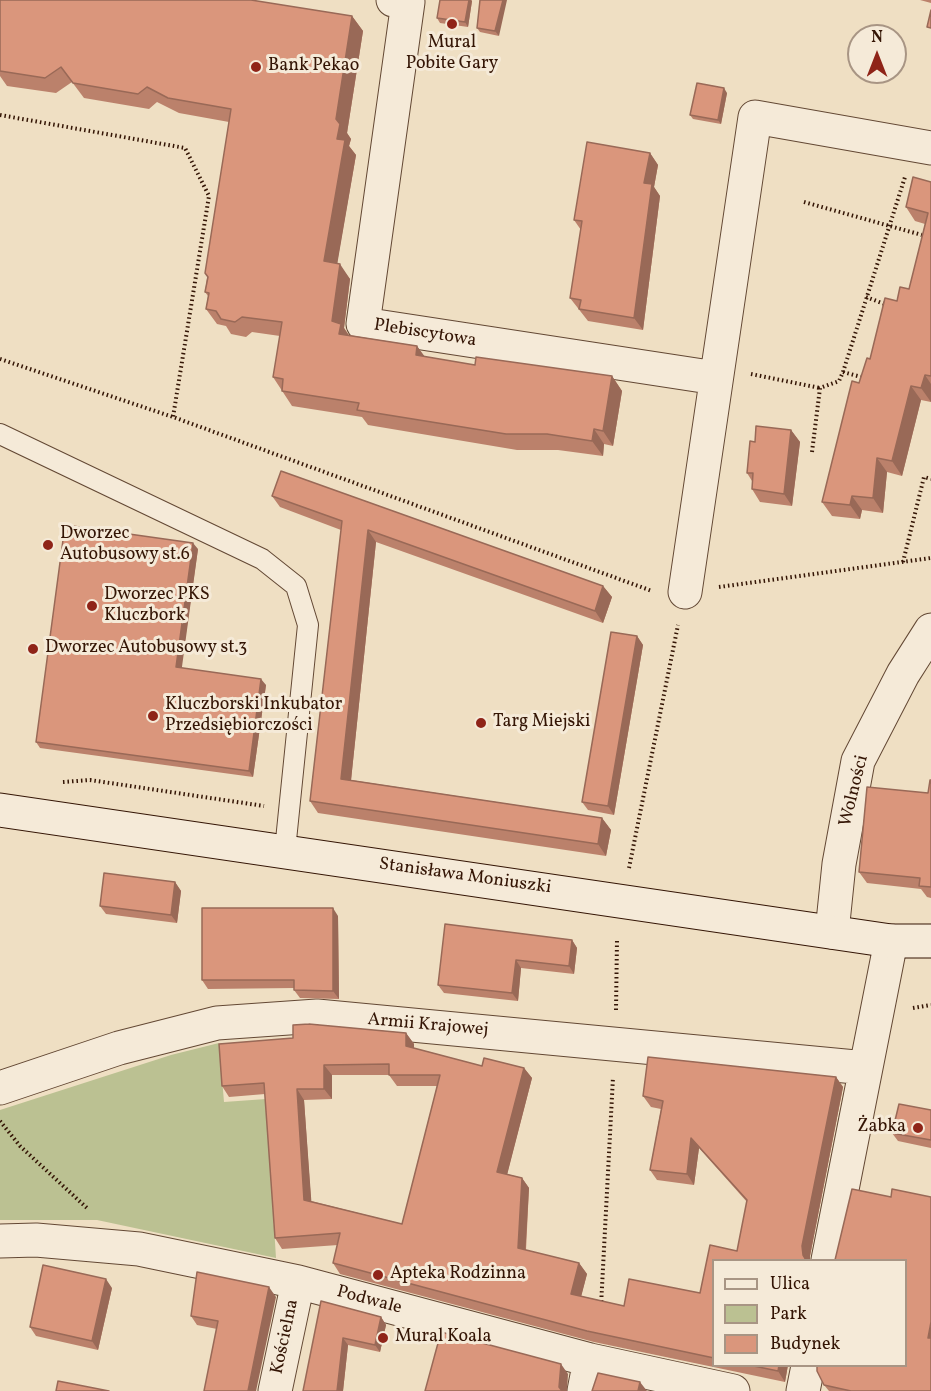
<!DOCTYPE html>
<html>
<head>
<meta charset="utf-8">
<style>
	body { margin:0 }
	#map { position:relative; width:931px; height:1391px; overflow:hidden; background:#efdfc3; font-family:Vollkorn,serif }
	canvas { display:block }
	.legend { position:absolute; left:712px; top:1259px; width:195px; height:108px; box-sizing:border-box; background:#f5ead8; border:2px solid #a89584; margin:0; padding:8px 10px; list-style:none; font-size:18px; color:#341505 }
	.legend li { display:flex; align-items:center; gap:12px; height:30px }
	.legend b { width:30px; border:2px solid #a89584 }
	.north { position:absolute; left:847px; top:24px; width:60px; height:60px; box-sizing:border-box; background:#f5ead8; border:2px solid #a89584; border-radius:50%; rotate:0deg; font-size:16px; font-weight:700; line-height:24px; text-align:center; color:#341505 }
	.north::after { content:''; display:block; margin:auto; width:21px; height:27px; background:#8f2418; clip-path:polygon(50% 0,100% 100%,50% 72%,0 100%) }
</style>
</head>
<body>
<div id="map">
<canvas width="931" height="1391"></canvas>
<ul class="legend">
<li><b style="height:8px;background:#f5ead8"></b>Ulica</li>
<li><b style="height:16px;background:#bbc192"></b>Park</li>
<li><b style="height:16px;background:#da967c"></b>Budynek</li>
</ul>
<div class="north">N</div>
</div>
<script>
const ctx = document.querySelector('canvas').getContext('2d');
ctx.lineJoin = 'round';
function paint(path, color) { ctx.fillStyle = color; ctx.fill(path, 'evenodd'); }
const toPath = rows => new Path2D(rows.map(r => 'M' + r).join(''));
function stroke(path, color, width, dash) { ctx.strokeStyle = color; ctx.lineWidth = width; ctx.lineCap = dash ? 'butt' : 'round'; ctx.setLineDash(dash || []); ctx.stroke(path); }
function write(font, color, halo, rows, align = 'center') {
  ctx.font = font + ' Vollkorn,serif'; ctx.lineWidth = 6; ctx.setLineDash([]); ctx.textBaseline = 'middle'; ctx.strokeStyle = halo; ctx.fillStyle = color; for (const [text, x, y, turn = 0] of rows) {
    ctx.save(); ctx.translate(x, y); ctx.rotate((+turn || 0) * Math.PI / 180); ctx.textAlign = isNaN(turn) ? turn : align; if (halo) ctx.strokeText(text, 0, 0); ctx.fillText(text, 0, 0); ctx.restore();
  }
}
const green = toPath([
	[219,1043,224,1102,266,1099,276,1258,97,1220,0,1220,0,1110,171,1055]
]);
const path = toPath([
	[0,115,185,148,209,196,173,417],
	[804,202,922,235],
	[866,297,887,305],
	[0,359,173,417,652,591],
	[843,372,865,378],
	[751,374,820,388],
	[812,452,820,388,839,381,843,372,905,177],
	[903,562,924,477,931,479],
	[719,587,931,558],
	[63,782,90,780,264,806],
	[629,868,678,625],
	[913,1008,931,1005],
	[616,1010,617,940],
	[0,1121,20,1146,88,1209],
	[601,1306,613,1077]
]);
const lane = toPath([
	[0,434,262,559,296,586,308,625,285,850]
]);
const street = toPath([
	[393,0,408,2,363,324,716,378],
	[685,592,755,117,931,148],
	[832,932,839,864,858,761,903,674,931,630],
	[0,1088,119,1048,217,1023,317,1016,866,1068],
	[0,1241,36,1240,139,1249,298,1282,590,1360,733,1391],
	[828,1260,891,941],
	[275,1391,298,1282],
	[584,1391,590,1360],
	[803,1391,808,1366]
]);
const secondary = toPath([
	[0,810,891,941,931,941]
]);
const wall = toPath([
	[0,0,352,16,363,31,347,133,351,139,349,146,356,155,337,263,350,279,344,328,349,335,417,346,424,357,475,365,612,376,622,391,613,446,604,444,603,456,558,450,517,450,368,425,362,417,292,406,273,377,280,336,252,332,246,337,231,334,226,326,217,324,206,309,208,296,205,292,229,122,179,113,157,102,149,109,84,98,72,82,56,93,7,86,0,76],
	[440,0,471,0,472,1,468,27,440,23,437,18],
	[480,0,499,36,480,32,477,28],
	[920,0,931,0,931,3],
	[727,93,721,124,693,119,690,115],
	[650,153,658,165,654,187,660,196,643,330,588,321,570,298,581,230,574,220],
	[931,182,931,402,921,400,902,476,887,472,883,513,862,510,860,519,832,516,822,502,859,383,897,301,909,289,925,224,915,221,906,207],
	[791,430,800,442,792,506,760,502,752,489,752,481,747,473,755,442],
	[272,496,603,586,612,597,603,623,376,542,351,780,602,818,611,830,606,856,318,813,310,801,341,530,280,507],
	[198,549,181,668,266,685,253,777,40,748,36,742],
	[637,636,643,645,614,815,588,810,582,802],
	[931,780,931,898,927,897,921,889,867,883,859,872,928,793],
	[175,882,181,891,177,923,106,914,100,906],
	[338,916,339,999,300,998,294,990,294,988,208,989,202,980],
	[572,940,577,948,574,974,521,968,518,1001,444,993,438,985],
	[309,1024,406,1033,414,1044,414,1048,482,1066,484,1058,524,1068,532,1078,507,1174,522,1178,529,1188,526,1250,579,1263,587,1274,581,1296,624,1306,629,1279,700,1293,710,1245,737,1251,747,1202,699,1148,694,1185,657,1180,650,1170,661,1109,651,1107,643,1096,648,1057,836,1077,843,1087,810,1256,810,1260,714,1260,714,1365,788,1365,785,1382,594,1342,340,1274,333,1263,338,1245,282,1249,275,1238,265,1094,229,1097,222,1086,219,1044,293,1038,293,1025],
	[332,1075,389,1075,397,1086,437,1086,402,1224,311,1201,304,1100,332,1099],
	[931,1110,931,1148,898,1141,892,1133],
	[112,1288,98,1350,36,1336,30,1327],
	[276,1297,217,1329,197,1325,191,1316],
	[321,1301,381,1317,386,1325,380,1352,348,1345,343,1391],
	[824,1385,931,1391,829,1391]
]);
const shadedWall = toPath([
	[469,0,471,0,472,1,468,27,465,22],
	[503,0,507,0,499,36,495,31],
	[352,16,363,31,347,133,351,139,349,146,356,155,335,277,324,261,336,119],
	[724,88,727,93,721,124,718,120],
	[650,153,658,165,654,187,660,196,643,330,634,318,644,183],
	[340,264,350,279,344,328,351,339,339,334,332,321],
	[417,346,428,361,416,355],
	[925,375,931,384,931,402,921,388],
	[612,376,622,391,613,446,603,431],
	[911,386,921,400,902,476,892,461],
	[594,429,604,444,603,456,592,441],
	[791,430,800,442,792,506,784,494],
	[877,458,887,472,883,513,873,498],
	[852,496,862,510,860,519,850,505],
	[368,530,376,542,350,790,341,779],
	[193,543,198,549,181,674,176,667],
	[603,586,612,597,603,623,595,611],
	[637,636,643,645,614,815,608,806],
	[261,679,266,685,253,777,249,771],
	[602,818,611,830,606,856,598,844],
	[175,882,181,891,177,923,171,915],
	[333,908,338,916,339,999,333,991],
	[572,940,577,948,574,974,569,966],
	[516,960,521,968,518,1001,512,993],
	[406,1033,414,1044,414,1057,406,1046],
	[324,1065,332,1075,332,1099,324,1089],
	[524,1068,532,1078,505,1183,497,1172],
	[836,1077,843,1087,810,1256,810,1260,806,1260,803,1255,802,1246],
	[297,1089,304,1100,312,1210,304,1200],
	[691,1138,699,1148,694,1185,687,1174],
	[522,1178,529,1188,525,1258,518,1248],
	[579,1263,587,1274,579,1305,571,1294],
	[106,1279,112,1288,98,1350,92,1341],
	[269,1287,276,1297,256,1391,248,1391],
	[381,1317,386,1325,380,1352,375,1345],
	[931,1322,931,1342,928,1338],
	[343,1338,348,1345,343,1391,337,1391],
	[561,1364,568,1374,567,1391,562,1391,559,1387],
	[779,1365,788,1365,785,1382,778,1371],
	[640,1382,647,1391,638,1391]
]);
const building = toPath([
	[0,0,251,0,352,16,336,119,340,124,337,139,345,140,324,261,340,264,332,321,341,324,339,334,417,346,416,355,475,365,476,357,612,376,603,431,594,429,592,441,547,434,506,434,357,410,359,403,282,391,283,379,273,377,282,322,242,317,235,322,221,319,216,311,206,309,209,293,205,292,208,277,205,273,231,109,168,98,147,87,138,94,73,83,61,67,45,78,0,71,0,0],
	[440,0,469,0,465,22,437,18,440,0],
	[480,0,503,0,495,31,477,28,480,0],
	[931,10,931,28,927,27,931,10],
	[697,83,724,88,718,120,690,115,697,83],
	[587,142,650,153,644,183,652,184,634,318,579,309,581,300,570,298,582,221,574,220,587,142],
	[913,177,931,182,931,376,925,375,921,388,911,386,892,461,877,458,873,498,852,496,850,505,822,502,852,381,859,383,867,358,870,359,885,298,897,301,900,287,909,289,928,213,906,207,913,177],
	[756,426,791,430,784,494,752,489,753,473,747,473,750,441,755,442,756,426],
	[281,471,603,586,595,611,368,530,341,779,602,818,598,844,310,801,342,521,272,496,281,471],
	[65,525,193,543,176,667,261,679,249,771,36,742,65,525],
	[611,632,637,636,608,806,582,802,611,632],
	[930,780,931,780,931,887,919,886,920,878,859,872,867,787,928,793,930,780],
	[104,873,175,882,171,915,100,906,104,873],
	[202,908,333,908,333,991,294,990,294,980,202,980,202,908],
	[445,924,572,940,569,966,516,960,512,993,438,985,445,924],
	[309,1024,406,1033,406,1046,482,1066,484,1058,524,1068,497,1172,522,1178,518,1248,579,1263,571,1294,624,1306,629,1279,700,1293,710,1245,737,1251,747,1200,691,1138,687,1174,650,1170,663,1101,643,1096,648,1057,836,1077,802,1246,803,1255,806,1260,714,1260,714,1358,587,1331,333,1263,340,1233,275,1238,264,1083,222,1086,219,1044,293,1038,293,1025,309,1024],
	[389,1064,389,1075,440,1075,402,1224,304,1200,297,1089,324,1089,324,1065,389,1064],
	[899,1104,931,1110,931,1140,892,1133,899,1104],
	[852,1189,891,1197,892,1189,931,1197,931,1322,928,1338,931,1338,931,1391,851,1391,824,1385,817,1371,817,1365,906,1365,906,1260,835,1260,852,1189],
	[43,1265,106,1279,92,1341,30,1327,43,1265],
	[197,1272,269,1287,248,1391,204,1391,218,1321,191,1316,197,1272],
	[321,1301,381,1317,375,1345,343,1338,337,1391,303,1391,321,1301],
	[441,1332,561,1364,559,1387,562,1391,425,1391,441,1332],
	[749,1365,779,1365,778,1371,749,1365],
	[598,1373,640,1382,638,1391,592,1391,598,1373],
	[58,1381,109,1391,56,1391,58,1381]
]);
const markers = [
	[452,24,6,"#8f2418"],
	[256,67,6,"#8f2418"],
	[48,545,6,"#8f2418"],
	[92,606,6,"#8f2418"],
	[33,649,6,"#8f2418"],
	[153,716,6,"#8f2418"],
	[481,723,6,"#8f2418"],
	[918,1128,6,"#8f2418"],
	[378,1275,6,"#8f2418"],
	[383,1338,6,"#8f2418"]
];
const poiNames = [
	["Mural",452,44,"center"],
	["Pobite Gary",452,65,"center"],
	["Bank Pekao",268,67],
	["Dworzec",60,535],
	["Autobusowy st.6",60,556],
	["Dworzec PKS",104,596],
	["Kluczbork",104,617],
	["Dworzec Autobusowy st.3",45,649],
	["Kluczborski Inkubator",165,706],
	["Przedsiębiorczości",165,727],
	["Targ Miejski",493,723],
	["Żabka",906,1128,"right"],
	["Apteka Rodzinna",390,1275],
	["Mural Koala",395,1338]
];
const streetNames = [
	["Plebiscytowa",425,334,9],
	["Wolności",855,791,-76],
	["Stanisława Moniuszki",465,877,8],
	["Armii Krajowej",428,1026,5],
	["Podwale",369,1301,15],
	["Kościelna",286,1337,-78]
];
paint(green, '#bbc192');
stroke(lane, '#634834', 22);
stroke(street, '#634834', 35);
stroke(secondary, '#341505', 35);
stroke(path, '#341505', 4, [1.5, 3]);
stroke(lane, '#f5ead8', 20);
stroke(street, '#f5ead8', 33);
stroke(secondary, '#f5ead8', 33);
paint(wall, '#bb816b');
paint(shadedWall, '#996957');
paint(building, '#da967c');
stroke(building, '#996957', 1.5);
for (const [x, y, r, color] of markers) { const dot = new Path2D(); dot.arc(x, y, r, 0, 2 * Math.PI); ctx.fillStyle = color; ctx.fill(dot); stroke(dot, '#f5ead8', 2); }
write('18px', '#341505', '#f5ead8', poiNames, 'left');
write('18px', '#341505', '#f5ead8', streetNames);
</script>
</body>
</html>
